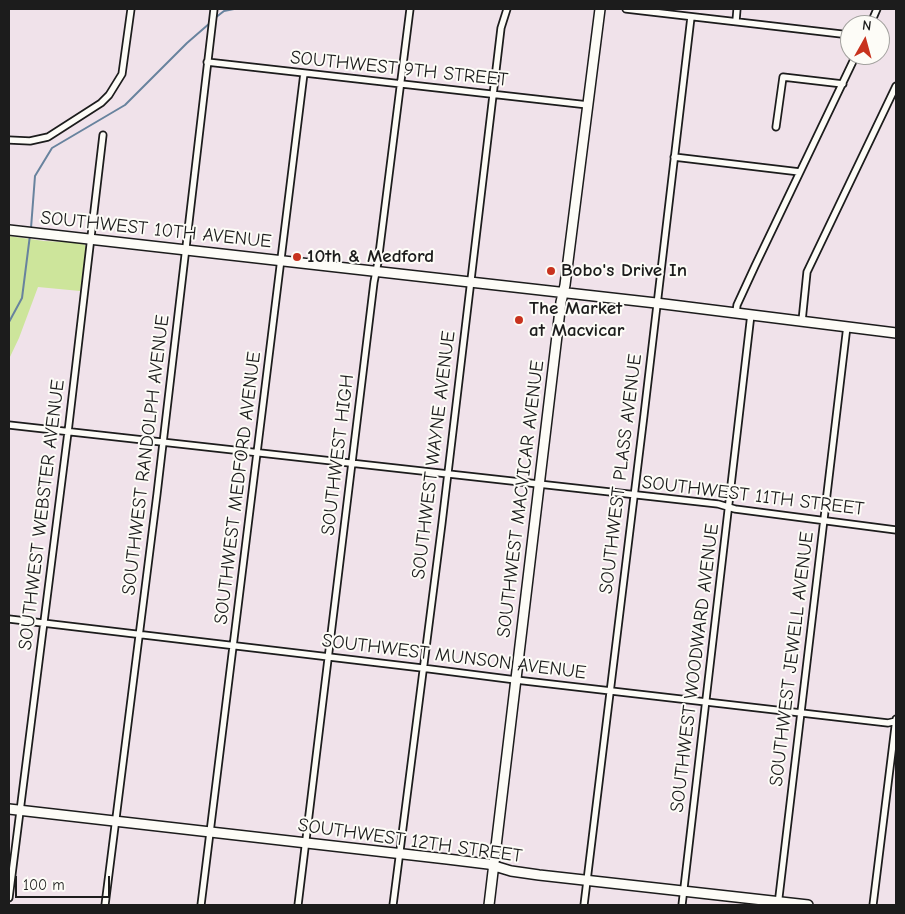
<!DOCTYPE html>
<html>
<head>
<meta charset="utf-8">
<style>
	body { margin:0 }
	#map { position:relative; width:905px; height:914px; overflow:hidden; background:#f0e2ea; font-family:"Comic Neue",sans-serif }
	canvas { display:block }
	.frame { position:absolute; inset:0; border:10px solid #1c1c1c; pointer-events:none }
	.north { position:absolute; left:840px; top:15px; width:50px; height:50px; box-sizing:border-box; background:#fdfcf7; border:1px solid #a3a29f; border-radius:50%; rotate:7deg; font-size:14px; font-weight:700; line-height:20px; text-align:center; color:#1c1c1c }
	.north::after { content:''; display:block; margin:auto; width:18px; height:22px; background:#c8321e; clip-path:polygon(50% 0,100% 100%,50% 72%,0 100%) }
	.scale { position:absolute; left:15px; top:876px; width:95px; height:22px; box-sizing:border-box; border:2px solid #1c1c1c; border-top:0; padding-left:6px; font-size:15px; line-height:18px; white-space:nowrap; color:#1c1c1c; -webkit-text-stroke:4px #fdfcf7; paint-order:stroke }
</style>
</head>
<body>
<div id="map">
<canvas width="905" height="914"></canvas>
<div class="frame"></div>
<div class="north">N</div>
<div class="scale">100 m</div>
</div>
<script>
const ctx = document.querySelector('canvas').getContext('2d');
ctx.lineJoin = 'round';
function paint(path, color) { ctx.fillStyle = color; ctx.fill(path, 'evenodd'); }
const toPath = rows => new Path2D(rows.map(r => 'M' + r).join(''));
function stroke(path, color, width, dash) { ctx.strokeStyle = color; ctx.lineWidth = width; ctx.lineCap = dash ? 'butt' : 'round'; ctx.setLineDash(dash || []); ctx.stroke(path); }
function write(font, color, halo, rows, align = 'center') {
  ctx.font = font + ' "Comic Neue",sans-serif'; ctx.lineWidth = 4; ctx.setLineDash([]); ctx.textBaseline = 'middle'; ctx.strokeStyle = halo; ctx.fillStyle = color; for (const [text, x, y, turn = 0] of rows) {
    ctx.save(); ctx.translate(x, y); ctx.rotate((+turn || 0) * Math.PI / 180); ctx.textAlign = isNaN(turn) ? turn : align; if (halo) ctx.strokeText(text, 0, 0); ctx.fillText(text, 0, 0); ctx.restore();
  }
}
const green = toPath([
	[9,236,44,241,81,243,85,245,86,249,80,291,38,287,19,338,9,359]
]);
const stream = toPath([
	[215,18,224,11,234,9],
	[31,228,35,176,52,148,125,105,187,43,210,23],
	[9,322,22,298,30,235]
]);
const street = toPath([
	[626,9,850,35],
	[736,21,737,9],
	[870,25,877,9],
	[207,62,588,105],
	[776,127,783,77,843,84],
	[9,140,30,141,48,137,101,103,109,95,122,74,131,9],
	[674,157,800,172],
	[736,312,737,305,755,266,856,55],
	[802,321,807,272,896,86],
	[9,425,718,504,735,509,896,530],
	[9,619,422,668,516,680,888,723,896,721],
	[9,898,68,432,103,135],
	[105,905,157,494,214,9],
	[201,905,304,73],
	[298,905,374,282,378,262,410,9],
	[393,905,442,523,501,28,507,9],
	[584,905,644,415,691,17],
	[682,905,751,314],
	[778,905,847,326],
	[873,905,896,719]
]);
const secondary = toPath([
	[9,230,656,303,896,333],
	[9,809,447,859,488,864,511,871,539,875,808,905],
	[489,905,561,302,565,285,600,9]
]);
const markers = [
	[297,257,5,"#c8321e"],
	[551,271,5,"#c8321e"],
	[519,320,5,"#c8321e"]
];
const streetNames = [
	["SOUTHWEST 9TH STREET",399,69,6],
	["SOUTHWEST 10TH AVENUE",156,230,6],
	["SOUTHWEST RANDOLPH AVENUE",146,455,-83],
	["SOUTHWEST HIGH",338,455,-83],
	["SOUTHWEST WAYNE AVENUE",434,455,-83],
	["SOUTHWEST PLASS AVENUE",621,474,-83],
	["SOUTHWEST MEDFORD AVENUE",238,488,-83],
	["SOUTHWEST 11TH STREET",753,496,7],
	["SOUTHWEST MACVICAR AVENUE",521,499,-83],
	["SOUTHWEST WEBSTER AVENUE",42,515,-83],
	["SOUTHWEST MUNSON AVENUE",454,657,7],
	["SOUTHWEST JEWELL AVENUE",792,659,-83],
	["SOUTHWEST WOODWARD AVENUE",695,668,-83],
	["SOUTHWEST 12TH STREET",410,841,8]
];
const poiNames = [
	["10th & Medford",307,257],
	["Bobo's Drive In",561,271],
	["The Market",529,309],
	["at Macvicar",529,331]
];
paint(green, '#cde59b');
stroke(stream, '#68839e', 2);
stroke(street, '#1c1c1c', 9);
stroke(secondary, '#1c1c1c', 12);
stroke(street, '#fdfcf7', 5.5);
stroke(secondary, '#fdfcf7', 9);
for (const [x, y, r, color] of markers) { const dot = new Path2D(); dot.arc(x, y, r, 0, 2 * Math.PI); ctx.fillStyle = color; ctx.fill(dot); stroke(dot, '#fdfcf7', 2); }
write('19px', '#1c1c1c', '#fdfcf7', streetNames);
write('bold 19px', '#1c1c1c', '#fdfcf7', poiNames, 'left');
</script>
</body>
</html>
